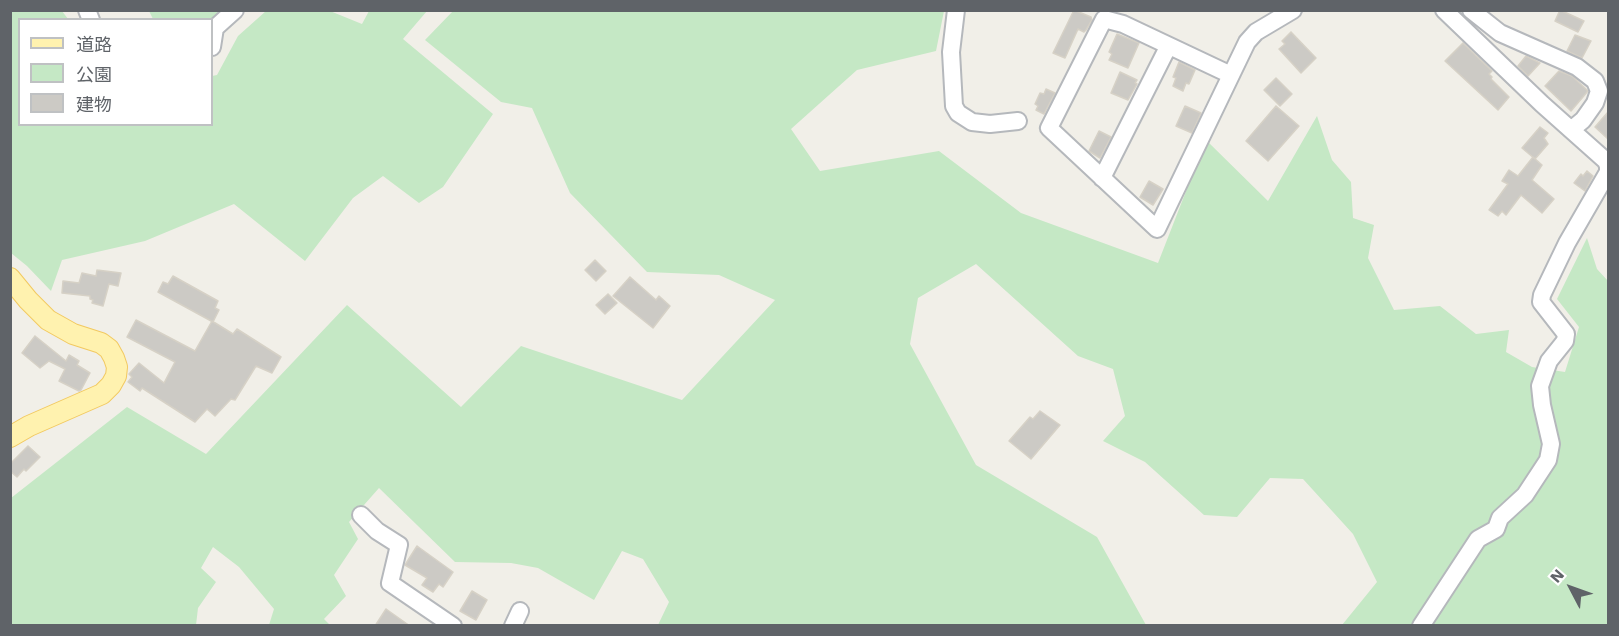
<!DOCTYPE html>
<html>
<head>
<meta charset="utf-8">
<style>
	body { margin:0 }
	#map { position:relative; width:1619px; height:636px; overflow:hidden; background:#f1efe8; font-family:"Work Sans","Noto Sans JP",sans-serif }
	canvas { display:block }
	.frame { position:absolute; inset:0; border:12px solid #5f6368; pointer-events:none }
	.legend { position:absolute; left:18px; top:18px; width:195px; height:108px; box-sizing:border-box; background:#fff; border:2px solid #bfc1c3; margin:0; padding:8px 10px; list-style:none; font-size:18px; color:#5f6368 }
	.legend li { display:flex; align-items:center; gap:12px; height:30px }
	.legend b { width:30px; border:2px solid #bfc1c3 }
	.north { position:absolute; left:1541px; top:558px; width:60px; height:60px; -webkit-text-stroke:4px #fff; paint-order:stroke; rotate:311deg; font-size:16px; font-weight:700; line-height:24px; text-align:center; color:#5f6368 }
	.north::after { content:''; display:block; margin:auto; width:21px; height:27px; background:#5f6368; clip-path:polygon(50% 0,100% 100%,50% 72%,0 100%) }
</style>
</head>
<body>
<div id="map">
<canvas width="1619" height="636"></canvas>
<div class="frame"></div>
<ul class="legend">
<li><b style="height:8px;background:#fff2af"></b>道路</li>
<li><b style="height:16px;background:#c5e8c5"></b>公園</li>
<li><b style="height:16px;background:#cccac5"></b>建物</li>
</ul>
<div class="north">N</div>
</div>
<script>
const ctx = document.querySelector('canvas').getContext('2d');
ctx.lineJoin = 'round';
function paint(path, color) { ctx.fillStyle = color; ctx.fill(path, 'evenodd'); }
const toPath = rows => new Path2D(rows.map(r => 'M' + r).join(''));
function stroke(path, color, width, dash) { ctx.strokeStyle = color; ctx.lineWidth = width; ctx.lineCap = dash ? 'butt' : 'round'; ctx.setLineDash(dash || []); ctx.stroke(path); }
const green = toPath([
	[149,11,221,11,210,20,153,19],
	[266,11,330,11,362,24,369,11,427,11,403,39,493,114,443,187,419,203,383,176,353,198,305,261,234,204,145,241,62,260,51,291,27,266,11,253,11,11,62,11,68,19,20,20,20,124,212,124,212,76,217,75,238,36],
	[453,11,944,11,936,51,857,70,791,129,820,171,939,151,1021,213,1158,263,1206,140,1268,201,1317,116,1332,160,1351,182,1353,218,1374,225,1368,258,1394,310,1440,306,1476,334,1509,330,1506,352,1532,367,1565,372,1579,327,1557,299,1587,238,1597,269,1608,281,1608,625,1342,625,1377,582,1353,534,1303,479,1270,478,1237,517,1204,515,1145,462,1103,441,1125,416,1113,369,1078,356,976,264,918,298,910,344,976,465,1097,537,1146,625,658,625,669,602,643,559,622,551,594,600,538,568,511,563,455,562,379,488,349,522,358,539,334,575,346,596,324,619,330,625,269,625,274,609,239,567,213,547,201,568,216,582,198,608,196,625,11,626,11,498,127,407,206,454,347,305,461,407,521,346,682,400,775,300,719,275,647,272,570,193,532,108,501,102,425,40]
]);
const building = toPath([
	[1074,10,1091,17,1092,20,1086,30,1084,32,1078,29,1065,58,1053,53,1074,10],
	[1560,10,1584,21,1578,32,1555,21,1560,10],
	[1291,32,1316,58,1301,73,1279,49,1285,44,1282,41,1291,32],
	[1117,34,1139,43,1128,68,1109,60,1112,54,1109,52,1117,34],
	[1575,35,1591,41,1582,58,1567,51,1575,35],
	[1463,43,1492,71,1489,74,1492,77,1491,79,1509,97,1498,110,1445,61,1463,43],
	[1526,56,1540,63,1528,76,1518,66,1526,56],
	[1179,62,1195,70,1189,84,1186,83,1183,91,1173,86,1176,78,1173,77,1179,62],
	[1559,71,1572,76,1588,91,1571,111,1545,86,1559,71],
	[1120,72,1137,80,1135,83,1137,84,1128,100,1111,93,1120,72],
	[1276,78,1292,94,1280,106,1264,90,1276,78],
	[1046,89,1055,93,1044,114,1036,110,1038,106,1035,104,1040,93,1044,94,1046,89],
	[1185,106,1201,113,1192,133,1176,126,1185,106],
	[1276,106,1299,126,1268,161,1246,141,1276,106],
	[1608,112,1608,139,1595,127,1608,112],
	[1540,127,1548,133,1544,138,1548,144,1535,159,1522,148,1540,127],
	[1099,131,1111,137,1100,158,1089,151,1099,131],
	[1533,157,1542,165,1532,180,1554,199,1542,213,1521,195,1506,215,1502,211,1498,216,1489,210,1508,184,1502,181,1509,170,1518,176,1533,157],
	[1587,171,1593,176,1585,191,1574,183,1581,174,1583,176,1587,171],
	[1149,181,1163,189,1153,205,1140,197,1149,181],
	[595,260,606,271,596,281,585,270,595,260],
	[97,270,121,273,118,286,109,284,103,306,92,303,93,300,90,299,90,296,62,293,63,281,79,283,82,273,96,276,97,270],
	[173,276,218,301,215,308,219,310,213,322,158,292,163,282,168,284,173,276],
	[630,277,656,300,659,296,670,306,653,328,613,296,630,277],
	[608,294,617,303,605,314,596,305,608,294],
	[136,320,195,351,212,321,233,334,237,329,281,357,272,373,256,366,235,400,231,399,215,416,207,409,195,422,142,388,140,391,128,382,132,377,129,374,139,363,164,383,175,362,127,337,136,320],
	[35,336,66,361,69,355,79,361,77,365,90,373,81,390,79,391,59,381,65,369,49,361,40,368,22,353,35,336],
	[1040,411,1060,425,1031,459,1009,441,1030,417,1033,419,1040,411],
	[28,446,40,457,26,471,24,469,17,477,10,471,10,464,28,446],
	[417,546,453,572,443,587,439,584,433,592,422,585,427,578,405,565,417,546],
	[472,591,487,600,476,620,460,611,472,591],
	[386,609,410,626,375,626,386,609]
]);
const minor = toPath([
	[87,10,91,20],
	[956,10,951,52,954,106,958,113,972,122,990,124,1018,121],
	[1471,10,1500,33,1577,67,1595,81,1599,91,1595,103,1583,120,1571,130],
	[212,47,215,28,235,10],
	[1231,75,1123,24,1104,19,1049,128,1157,229,1247,42,1256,32,1293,10],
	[1102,178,1168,47],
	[361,515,377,531,399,545,390,583,453,626],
	[513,626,520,611],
	[1421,626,1478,539,1496,529,1500,518,1525,495,1548,460,1551,444,1542,405,1540,386,1549,361,1565,341,1566,334,1541,302,1542,295,1567,243,1608,172,1608,166,1606,161,1542,104,1444,10]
]);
const major = toPath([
	[10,278,28,300,48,320,73,334,101,343,109,349,114,358,117,367,116,376,111,385,102,394,29,426,10,437]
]);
paint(green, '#c5e8c5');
paint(building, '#cccac5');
stroke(building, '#d6d1c6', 1.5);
stroke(minor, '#b5b8bc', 20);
stroke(major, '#f2c960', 22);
stroke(minor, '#fff', 16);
stroke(major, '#fff2af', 20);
</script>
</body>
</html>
